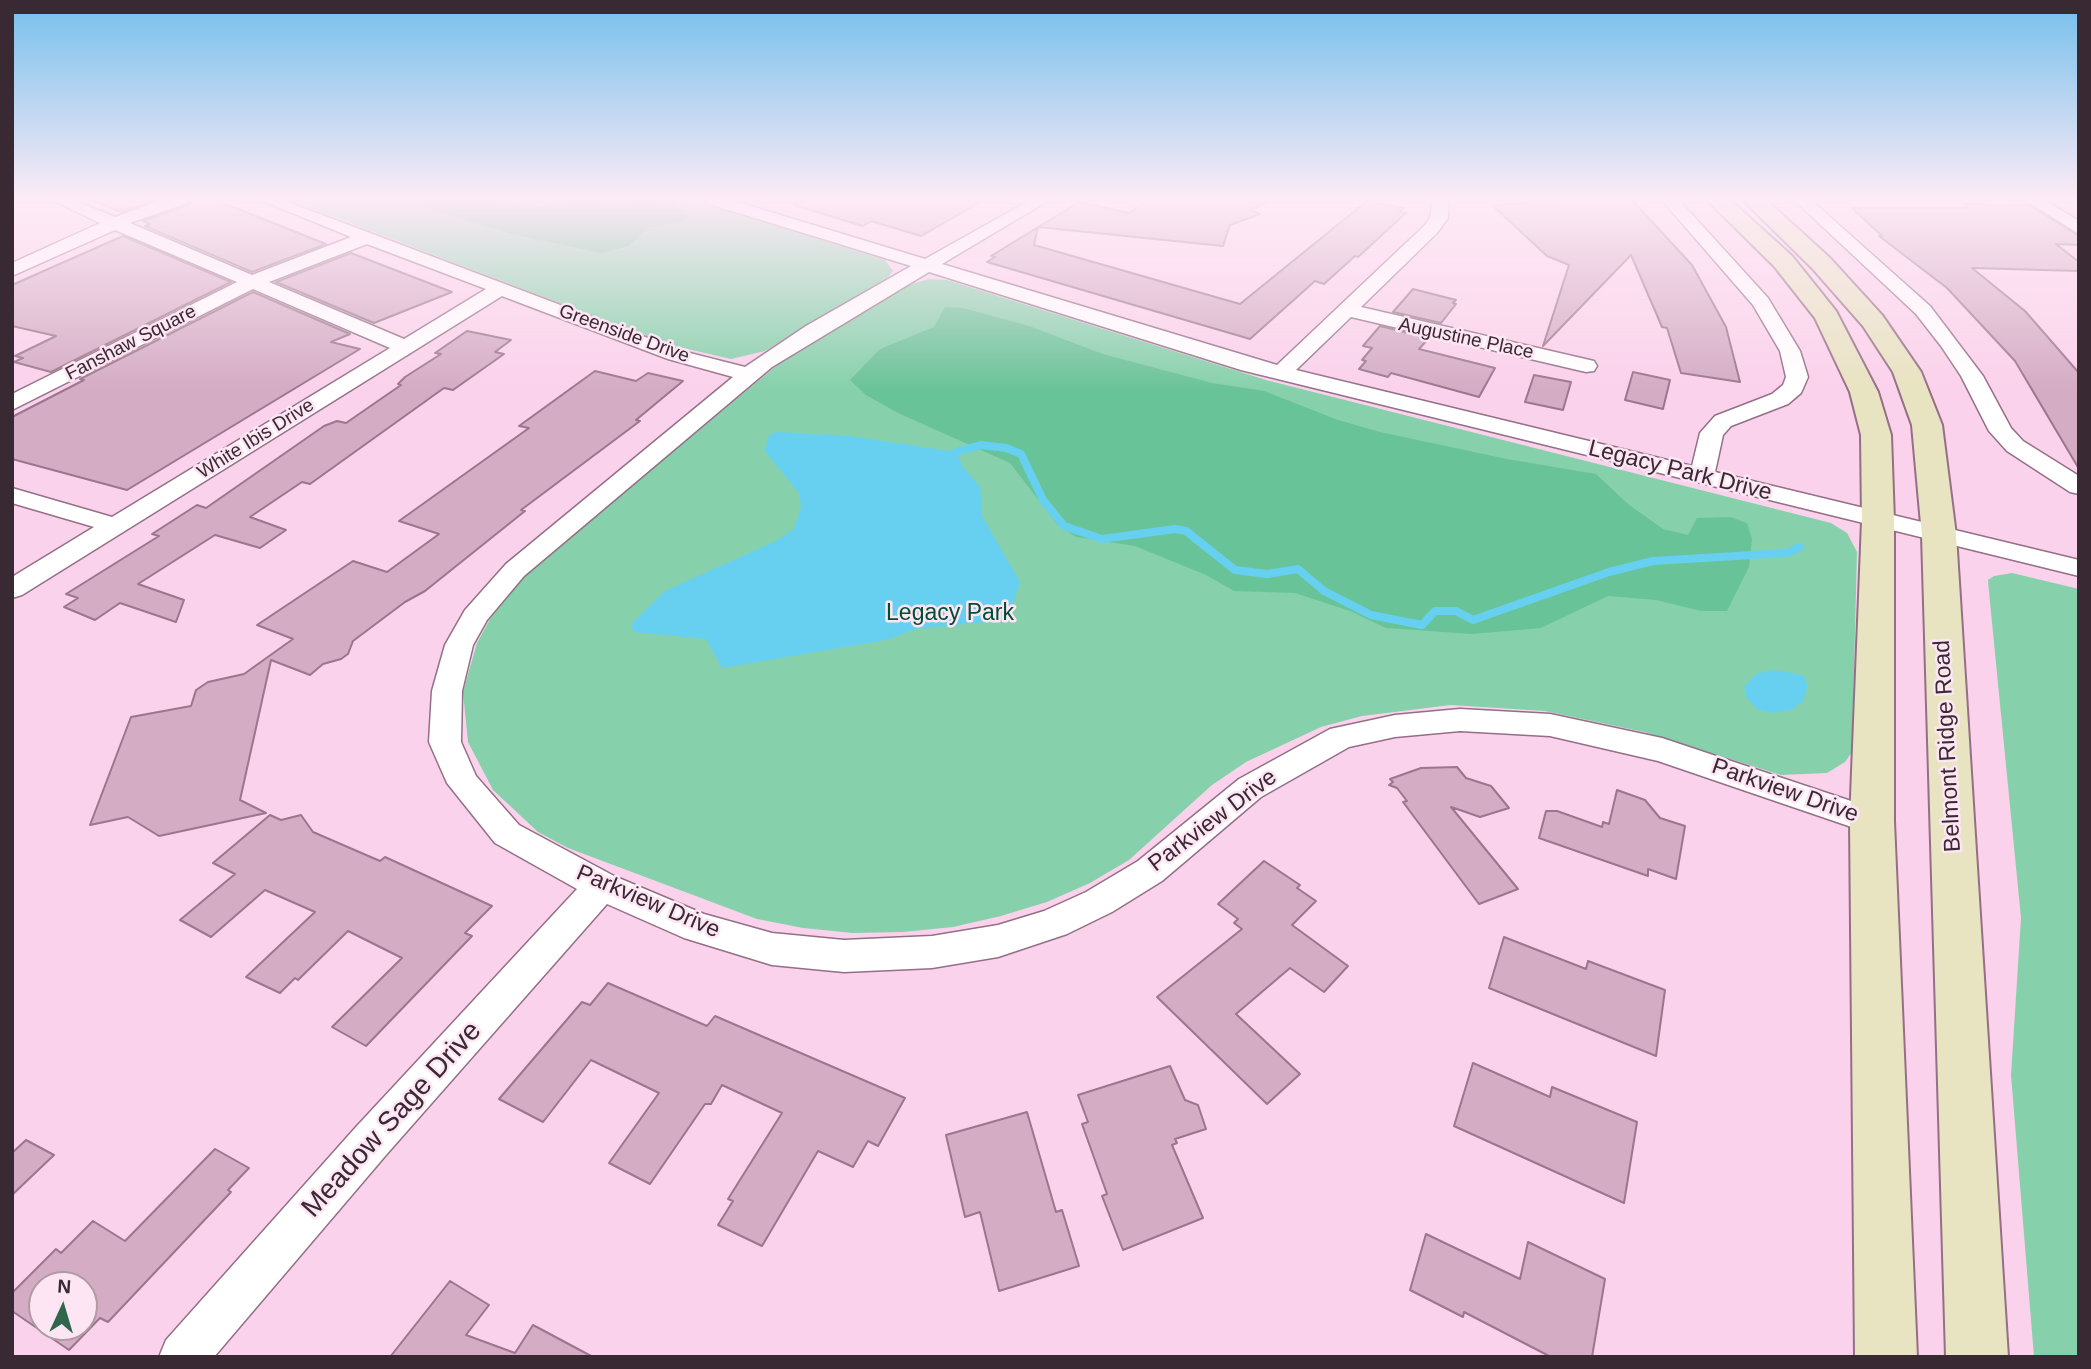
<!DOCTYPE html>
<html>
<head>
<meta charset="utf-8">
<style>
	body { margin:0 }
	#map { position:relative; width:2091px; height:1369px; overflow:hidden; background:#fbd2eb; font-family:Helvetica,sans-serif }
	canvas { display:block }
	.frame { position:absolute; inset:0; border:14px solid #382932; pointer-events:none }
	.north { position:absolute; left:28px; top:1271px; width:70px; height:70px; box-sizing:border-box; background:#fee5f4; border:2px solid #af9aa6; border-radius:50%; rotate:4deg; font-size:19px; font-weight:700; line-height:28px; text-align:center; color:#382932 }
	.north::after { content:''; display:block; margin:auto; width:24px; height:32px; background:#2f664c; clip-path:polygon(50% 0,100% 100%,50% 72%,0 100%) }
</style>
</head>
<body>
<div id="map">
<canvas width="2091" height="1369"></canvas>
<div class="frame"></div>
<div class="north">N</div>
</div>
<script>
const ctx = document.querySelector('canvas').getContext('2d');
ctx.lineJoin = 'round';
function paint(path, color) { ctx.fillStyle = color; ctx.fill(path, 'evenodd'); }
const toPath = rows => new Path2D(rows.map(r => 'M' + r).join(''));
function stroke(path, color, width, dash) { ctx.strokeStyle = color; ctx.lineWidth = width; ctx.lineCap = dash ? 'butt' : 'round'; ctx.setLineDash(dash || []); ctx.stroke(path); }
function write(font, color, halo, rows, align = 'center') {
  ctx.font = font + ' Helvetica,sans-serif'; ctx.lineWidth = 5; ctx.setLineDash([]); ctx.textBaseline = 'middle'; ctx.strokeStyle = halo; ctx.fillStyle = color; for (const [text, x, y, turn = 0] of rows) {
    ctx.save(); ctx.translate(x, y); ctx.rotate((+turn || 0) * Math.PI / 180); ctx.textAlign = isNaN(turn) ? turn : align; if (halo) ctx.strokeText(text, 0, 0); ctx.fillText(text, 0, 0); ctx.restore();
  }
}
const green = toPath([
	[287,199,689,199,885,260,893,271,887,278,765,351,731,359,670,345],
	[929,279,947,280,1266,380,1831,523,1847,533,1857,552,1852,752,1845,762,1827,773,1781,775,1644,732,1545,711,1451,705,1362,716,1321,727,1246,762,1212,785,1129,860,1090,883,1047,902,1001,916,953,927,903,932,853,933,803,928,757,919,568,848,538,832,493,790,468,742,463,692,477,643,490,619,524,576,781,362,902,287],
	[2012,573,2079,589,2079,1357,2034,1357,2011,1075,2021,918,1989,592,1988,580,1994,576]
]);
const forest = toPath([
	[423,199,496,199,529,210,565,200,588,199,623,202,642,199,670,202,690,215,678,223,648,227,629,246,601,253,508,233,414,205],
	[945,307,963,308,1029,326,1103,354,1212,383,1264,391,1338,420,1380,432,1507,459,1596,474,1628,504,1663,529,1688,535,1697,518,1730,517,1747,523,1752,539,1749,567,1727,611,1701,611,1656,600,1608,596,1541,628,1472,634,1386,628,1350,611,1295,593,1234,591,1206,575,1135,546,1076,537,1057,524,1010,463,898,413,866,395,850,380,880,349,934,327]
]);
const water = toPath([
	[779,432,849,436,956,452,964,469,980,486,982,516,1020,582,1012,607,996,621,916,629,886,640,722,668,706,639,634,632,631,624,665,591,776,541,794,529,801,507,799,493,764,450,770,434],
	[1773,670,1803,675,1808,685,1803,701,1791,710,1771,713,1757,709,1746,697,1744,687,1756,674]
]);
const stream = toPath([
	[956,452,981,445,1006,448,1021,454,1043,500,1064,526,1102,539,1175,529,1186,531,1235,570,1267,574,1298,569,1324,591,1371,615,1422,625,1435,611,1456,611,1473,620,1609,572,1653,561,1787,553,1800,547]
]);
const building = toPath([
	[89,199,159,199,121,212,89,199],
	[192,199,213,199,326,244,252,272,145,226,150,224,143,221,188,205,192,199],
	[795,199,986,199,921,236,871,221,863,226,794,205,795,199],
	[1149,199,1273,199,1251,210,1260,214,1230,225,1223,246,1038,227,1034,245,1240,304,1367,201,1403,208,1400,212,1406,213,1358,257,1355,256,1324,284,1315,281,1250,339,987,262,995,257,991,256,1079,202,1129,213,1149,199],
	[1590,199,1632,200,1692,265,1726,327,1740,382,1681,373,1667,328,1662,327,1631,255,1543,346,1569,265,1547,256,1492,205,1590,199],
	[1963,204,2029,205,2079,236,2079,245,2056,244,2079,262,2079,271,1972,268,2025,311,2079,373,2079,469,2015,361,1947,288,1879,236,1882,236,1852,208,1968,208,1963,204],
	[123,236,231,282,51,372,14,362,23,358,15,356,56,336,12,326,12,285,123,236],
	[351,253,452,292,374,323,276,282,351,253],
	[1413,289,1456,300,1453,303,1456,304,1441,323,1393,312,1413,289],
	[253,292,350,334,331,342,360,349,127,490,12,459,12,417,84,380,80,379,253,292],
	[1380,326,1429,338,1419,349,1495,368,1479,397,1391,373,1388,377,1359,369,1366,361,1362,360,1372,348,1363,346,1380,326],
	[467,331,511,340,495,352,504,354,453,390,444,388,310,484,302,482,250,517,286,530,260,548,215,535,138,584,184,600,176,622,120,603,95,620,64,607,78,598,66,594,159,536,152,534,197,505,206,508,324,426,337,421,346,423,401,385,398,384,405,377,441,354,435,353,467,331],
	[595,371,636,381,648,373,683,381,636,420,640,421,521,510,525,511,425,591,405,602,353,641,348,654,341,659,323,664,310,675,271,660,240,800,266,813,159,836,128,817,90,825,131,717,191,706,196,690,208,682,244,674,293,639,257,625,353,561,387,572,439,534,399,521,529,428,519,426,595,371],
	[1633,372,1670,380,1663,409,1625,400,1633,372],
	[1534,375,1571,382,1563,410,1525,402,1534,375],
	[1457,767,1466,778,1491,786,1509,808,1480,817,1451,807,1518,889,1479,904,1403,802,1407,801,1397,788,1389,785,1393,782,1390,779,1421,768,1457,767],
	[1617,790,1645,800,1660,818,1685,826,1676,879,1648,869,1648,876,1539,838,1546,811,1557,811,1602,827,1603,822,1609,824,1617,790],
	[270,815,281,820,301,815,313,832,380,861,385,857,492,906,465,933,472,936,366,1046,332,1027,402,958,348,931,298,980,295,978,280,993,246,977,315,912,265,890,211,937,180,920,235,874,213,863,270,815],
	[1264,861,1300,885,1297,888,1316,901,1292,925,1348,966,1324,992,1290,968,1236,1014,1300,1074,1267,1104,1157,997,1242,929,1234,923,1238,919,1218,904,1264,861],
	[1504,937,1586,969,1588,961,1665,990,1656,1056,1489,988,1504,937],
	[608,983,707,1026,715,1016,905,1098,878,1146,868,1141,853,1167,818,1151,762,1246,718,1225,733,1201,728,1199,782,1113,722,1085,711,1104,705,1104,650,1184,609,1163,659,1093,591,1060,543,1122,499,1099,582,1002,590,1005,608,983],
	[1473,1063,1550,1097,1552,1087,1637,1122,1624,1203,1454,1126,1473,1063],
	[1170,1066,1185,1100,1198,1105,1206,1129,1175,1139,1177,1143,1172,1145,1203,1218,1123,1250,1102,1196,1107,1194,1082,1124,1088,1122,1078,1095,1170,1066],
	[1027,1112,1056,1212,1062,1210,1079,1266,999,1291,980,1212,965,1217,946,1135,1027,1112],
	[26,1140,54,1155,12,1195,12,1153,26,1140],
	[215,1149,249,1168,228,1190,231,1192,108,1322,100,1318,69,1350,12,1311,12,1293,56,1249,61,1253,93,1221,125,1241,215,1149],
	[42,1285,84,1285,84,1327,42,1327,42,1285],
	[1426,1234,1520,1279,1528,1242,1605,1279,1592,1357,1551,1357,1464,1312,1463,1317,1410,1290,1426,1234],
	[450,1281,489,1305,466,1335,515,1353,533,1325,593,1357,390,1357,450,1281]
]);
const minor = toPath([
	[50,199,71,199,115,217,165,199,189,199,187,203,130,223,252,275,351,237,258,199,280,199,682,351,745,367,806,326,911,266,706,203,704,199,728,199,925,259,1032,199,1051,199,942,264,1277,365,1425,225,1430,218,1433,199,1449,199,1448,218,1437,233,1361,307,1594,361,1597,366,1594,371,1586,372,1351,317,1296,370,1692,466,1700,433,1715,416,1772,394,1783,385,1786,377,1780,351,1753,305,1661,199,1678,199,1768,298,1800,351,1808,377,1801,393,1788,404,1731,426,1723,435,1715,472,2079,560,2079,576,1241,370,929,272,772,367,524,576,487,620,473,645,462,691,461,742,476,776,519,825,614,876,704,914,772,933,844,940,932,936,998,925,1044,911,1086,892,1138,861,1239,779,1330,729,1395,715,1460,709,1550,714,1662,738,1884,812,1889,821,1884,830,1872,834,1658,761,1550,736,1460,731,1395,737,1349,747,1261,797,1162,881,1112,912,1067,934,998,957,932,968,844,972,772,965,684,938,607,904,386,1155,214,1357,159,1357,166,1340,356,1127,577,889,495,843,447,783,429,742,432,691,445,645,465,610,506,564,733,377,668,359,502,296,22,595,12,598,12,577,94,527,12,503,12,488,112,517,390,348,253,289,12,410,12,394,237,282,115,230,12,276,12,263,100,223,50,199],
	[367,244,486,289,404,339,269,282,367,244],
	[1793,199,1810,199,1930,306,1983,376,2011,428,2023,441,2079,476,2079,494,2070,492,2007,451,1989,431,1961,376,1941,346,1916,314,1793,199],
	[2024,199,2043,199,2079,221,2079,234,2024,199]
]);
const secondary = toPath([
	[1706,199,1729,199,1792,256,1836,311,1878,392,1891,435,1894,521,1894,821,1917,1357,1855,1357,1850,821,1862,521,1861,435,1850,392,1815,318,1774,266,1706,199],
	[1742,199,1765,199,1830,258,1882,315,1921,372,1942,425,1956,535,2008,1357,1946,1357,1922,535,1912,425,1893,372,1863,326,1812,268,1742,199]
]);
const farStreetnames = [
	["Greenside Drive",624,334,20],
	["Augustine Place",1466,339,12],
	["Fanshaw Square",131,343,-27],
	["White Ibis Drive",256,439,-32]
];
const streetNames = [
	["Legacy Park Drive",1680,471,14],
	["Belmont Ridge Road",1948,746,-93],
	["Parkview Drive",1785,791,19],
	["Parkview Drive",1213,821,-37],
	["Parkview Drive",648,902,23]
];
const parkNames = [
	["Legacy Park",950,614]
];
const nearStreetnames = [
	["Meadow Sage Drive",392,1120,-48]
];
paint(green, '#86d1ab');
paint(forest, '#69c398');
paint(water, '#67d0f1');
stroke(stream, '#67d0f1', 8);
paint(building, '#d4acc4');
stroke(building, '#9b768d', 2);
stroke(minor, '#946f86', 3);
stroke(secondary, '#946f86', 4);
paint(minor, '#fff');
paint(secondary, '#e8e3c1');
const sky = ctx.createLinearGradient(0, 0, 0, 390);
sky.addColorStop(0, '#74bfec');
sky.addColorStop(0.51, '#fdebf6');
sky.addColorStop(1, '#fdebf600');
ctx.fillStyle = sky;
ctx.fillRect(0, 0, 2091, 390);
write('19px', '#382932', '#fee5f4', farStreetnames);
write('23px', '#382932', '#fee5f4', streetNames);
write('23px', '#014f33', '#fee5f4', parkNames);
write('28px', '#382932', '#fee5f4', nearStreetnames);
</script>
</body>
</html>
